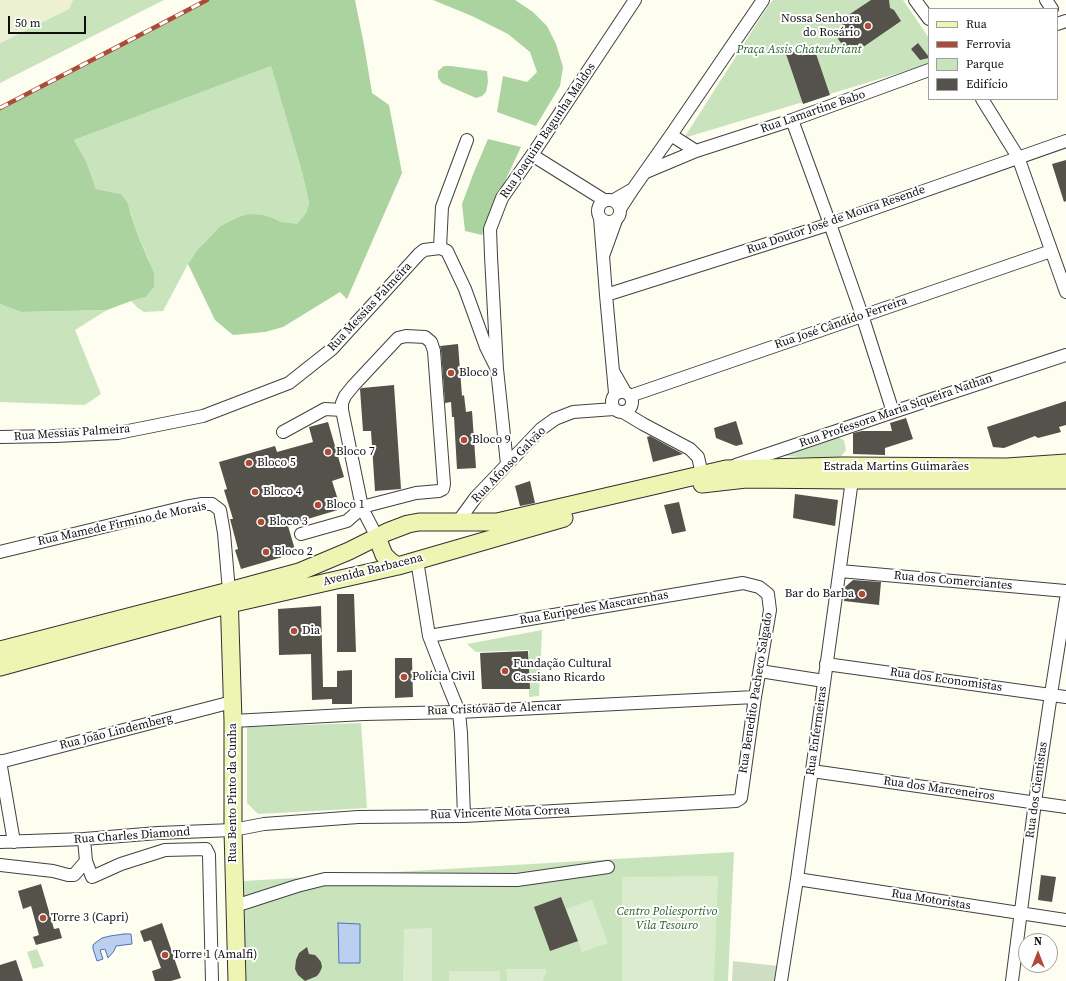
<!DOCTYPE html>
<html>
<head>
<meta charset="utf-8">
<style>
	body { margin:0 }
	#map { position:relative; width:1066px; height:981px; overflow:hidden; background:#fdfdf0; font-family:"Source Serif 4",serif }
	canvas { display:block }
	.legend { position:absolute; left:928px; top:8px; width:130px; height:92px; box-sizing:border-box; background:#fff; border:1px solid #9f9f9f; margin:0; padding:5px 7px; list-style:none; font-size:12px; color:#0e0e0e }
	.legend li { display:flex; align-items:center; gap:8px; height:20px }
	.legend b { width:20px; border:1px solid #9f9f9f }
	.north { position:absolute; left:1018px; top:933px; width:40px; height:40px; box-sizing:border-box; background:#fff; border:1px solid #9f9f9f; border-radius:50%; rotate:0deg; font-size:11px; font-weight:700; line-height:16px; text-align:center; color:#0e0e0e }
	.north::after { content:''; display:block; margin:auto; width:14px; height:18px; background:#ad4b36; clip-path:polygon(50% 0,100% 100%,50% 72%,0 100%) }
	.scale { position:absolute; left:8px; top:16px; width:78px; height:18px; box-sizing:border-box; border:2px solid #0e0e0e; border-top:0; padding-left:5px; font-size:12px; line-height:14px; white-space:nowrap; color:#0e0e0e; -webkit-text-stroke:3px #fff; paint-order:stroke }
</style>
</head>
<body>
<div id="map">
<canvas width="1066" height="981"></canvas>
<ul class="legend">
<li><b style="height:5px;background:#eef5b3"></b>Rua</li>
<li><b style="height:5px;background:#ad4b36"></b>Ferrovia</li>
<li><b style="height:11px;background:#c9e4bd"></b>Parque</li>
<li><b style="height:11px;background:#55514b"></b>Edifício</li>
</ul>
<div class="north">N</div>
<div class="scale">50 m</div>
</div>
<script>
const ctx = document.querySelector('canvas').getContext('2d');
ctx.lineJoin = 'round';
function paint(path, color) { ctx.fillStyle = color; ctx.fill(path, 'evenodd'); }
const toPath = rows => new Path2D(rows.map(r => 'M' + r).join(''));
function stroke(path, color, width, dash) { ctx.strokeStyle = color; ctx.lineWidth = width; ctx.lineCap = dash ? 'butt' : 'round'; ctx.setLineDash(dash || []); ctx.stroke(path); }
function write(font, color, halo, rows, align = 'center') {
  ctx.font = font + ' "Source Serif 4",serif'; ctx.lineWidth = 4; ctx.setLineDash([]); ctx.textBaseline = 'middle'; ctx.strokeStyle = halo; ctx.fillStyle = color; for (const [text, x, y, turn = 0] of rows) {
    ctx.save(); ctx.translate(x, y); ctx.rotate((+turn || 0) * Math.PI / 180); ctx.textAlign = isNaN(turn) ? turn : align; if (halo) ctx.strokeText(text, 0, 0); ctx.fillText(text, 0, 0); ctx.restore();
  }
}
const farmland = toPath([
	[0,0,73,0,69,9,0,43]
]);
const green = toPath([
	[73,0,164,0,0,83,0,43,69,9],
	[773,0,903,0,929,38,929,64,684,138,768,6],
	[271,66,302,172,309,203,306,213,297,224,284,224,248,214,241,216,230,221,221,227,210,237,198,249,188,264,163,311,144,312,138,308,131,301,146,297,154,287,149,260,137,233,131,213,121,194,96,189,86,161,74,140],
	[0,304,21,312,107,310,75,330,101,394,85,405,0,402],
	[836,436,844,440,846,450,838,460,774,455],
	[542,630,539,696,529,697,529,650,476,652,467,644],
	[361,723,367,808,258,814,247,803,247,727],
	[734,852,728,981,245,981,244,881],
	[37,949,44,966,33,969,27,952]
]);
const forest = toPath([
	[208,0,355,0,364,45,372,93,389,105,402,173,347,299,340,292,283,327,265,332,233,335,215,320,188,264,198,249,221,226,230,221,241,216,248,214,263,215,275,219,280,222,297,224,306,213,309,203,302,172,271,66,74,140,86,161,96,189,121,194,127,202,137,233,154,273,154,287,146,297,131,301,107,310,21,312,0,304,0,108],
	[433,0,515,0,533,12,547,26,556,44,563,67,560,86,536,126,497,112,503,76,527,82,537,72,530,52,508,34,472,16],
	[444,66,451,66,487,71,488,82,486,92,482,96,476,98,442,83,438,78,438,71],
	[488,139,521,147,498,196,482,235,465,231,462,204,474,172]
]);
const cemetery = toPath([
	[733,961,777,966,775,981,732,981]
]);
const pitch = toPath([
	[718,876,714,981,622,981,622,877],
	[592,900,608,943,582,952,566,909],
	[432,928,432,981,403,981,404,929],
	[506,969,547,969,543,981,507,981],
	[449,971,500,971,500,981,449,981]
]);
const water = toPath([
	[338,923,360,924,360,963,339,963,338,923],
	[124,934,131,934,132,944,116,946,114,951,108,958,105,949,100,950,103,959,97,961,93,949,93,945,95,943,102,938,110,936,124,934]
]);
const building = toPath([
	[871,0,889,0,890,8,894,10,901,21,856,52,850,52,847,50,844,43,841,43,838,39,842,32,840,31,844,18],
	[918,43,929,57,929,58,920,60,911,49],
	[813,45,830,95,803,104,786,54],
	[1066,160,1066,201,1064,202,1052,164],
	[458,344,462,396,464,395,466,412,472,411,476,468,457,469,454,417,452,417,451,402,445,403,441,350,440,346],
	[394,385,401,489,375,491,371,431,363,431,360,389,362,388],
	[1066,401,1066,425,1059,427,1061,432,1038,438,1035,436,1004,448,993,447,987,427],
	[906,418,913,439,885,448,885,455,853,454,853,433,862,431,892,431,890,423],
	[736,421,743,444,736,446,716,438,714,428],
	[328,422,344,477,332,481,341,509,291,524,291,525,288,526,296,553,241,569,235,550,238,549,230,519,233,519,224,490,227,489,219,462,275,446,277,452,313,442,309,427],
	[650,436,683,454,653,462,647,437],
	[530,481,535,503,520,506,515,486],
	[795,494,838,500,835,526,793,518],
	[679,502,686,531,672,534,664,505],
	[853,580,881,582,879,605,844,601,845,587],
	[337,594,354,594,356,652,337,652],
	[321,606,323,687,337,687,337,671,352,670,352,704,332,704,332,699,312,700,311,654,279,655,278,609],
	[528,651,530,689,482,689,480,653],
	[395,658,412,658,413,697,395,698],
	[1041,875,1056,877,1052,902,1038,900],
	[41,884,54,929,59,928,62,938,36,945,33,937,39,935,31,906,23,909,18,891],
	[561,897,578,941,550,951,534,907],
	[162,923,181,978,171,981,155,981,152,971,161,968,151,940,144,942,140,931],
	[307,947,309,954,315,955,318,958,321,962,322,967,320,972,317,976,305,981,298,975,295,969,296,960,299,953],
	[16,960,23,981,0,981,0,965]
]);
const street = toPath([
	[915,0,929,19],
	[1046,0,1052,9],
	[1057,24,1066,21],
	[982,99,1018,157,1066,292],
	[792,120,830,224,862,315,893,412],
	[671,135,696,151],
	[532,155,604,200],
	[646,172,696,151,792,120,929,70],
	[633,189,671,135,763,0],
	'598 211a11 11 0 1 1 22 0a11 11 0 1 1-22 0Z',
	[614,200,633,189,620,209],
	[600,218,603,256,616,220],
	[440,248,442,207,467,140],
	[603,256,606,295,613,371],
	[606,295,830,224,1066,141],
	'612 402a10 10 0 1 1 20 0a10 10 0 1 1-20 0Z',
	[615,393,613,371,625,392],
	[630,396,1051,251],
	[623,412,643,424,690,449,698,457,702,474],
	[283,432,325,409,342,410],
	[0,437,55,436,118,433,203,416,289,383,332,349,419,254,424,250,440,248,447,251,465,289,486,347,497,369],
	[507,464,497,369,491,256,490,229,502,198,532,155,635,0],
	[736,465,893,412,1066,355],
	[457,523,476,497,541,429,555,419,573,412,614,409],
	[301,534,347,521,355,514,362,507,416,493,439,491,443,489,444,484,434,351,431,342,425,337,406,336,398,338,353,386,345,396,342,403,342,410,362,507,365,514,377,537],
	[0,552,185,507,202,504,212,504,220,510,224,533,229,591],
	[417,560,429,636,448,685,459,712,461,733,464,816],
	[840,571,1066,591],
	[826,664,1066,697],
	[760,671,824,681],
	[233,721,364,714,459,712,755,697],
	[0,761,14,842],
	[0,762,232,702],
	[812,771,1066,807],
	[84,839,86,861,92,877,121,864,165,850,206,849,209,855,212,981],
	[0,842,84,839,158,833,233,830,264,824,358,817,464,816,736,801,741,798,755,697,770,610,768,594,759,587,743,583,429,636],
	[0,865,53,871,68,875,74,875,86,861],
	[797,879,1066,920],
	[235,906,297,886,325,879,517,880,608,867],
	[781,981,797,879,852,480],
	[1012,981,1035,802,1051,694,1066,599]
]);
const secondary = toPath([
	[702,484,746,479,852,480,1066,480],
	[377,537,384,555,391,562,398,566],
	[229,593,233,721,233,830,237,981],
	[0,650,229,591,299,572,349,551,387,532,408,524,419,522,497,522,726,469,843,466,1007,467,1066,463],
	[0,667,230,604,398,566,564,518]
]);
const rail = toPath([
	[0,108,207,0]
]);
const markers = [
	[868,26,4,"#ad4b36"],
	[451,373,4,"#ad4b36"],
	[464,440,4,"#ad4b36"],
	[328,452,4,"#ad4b36"],
	[249,463,4,"#ad4b36"],
	[255,492,4,"#ad4b36"],
	[318,505,4,"#ad4b36"],
	[261,522,4,"#ad4b36"],
	[266,552,4,"#ad4b36"],
	[862,594,4,"#ad4b36"],
	[294,631,4,"#ad4b36"],
	[505,671,4,"#ad4b36"],
	[404,677,4,"#ad4b36"],
	[43,918,4,"#ad4b36"],
	[165,955,4,"#ad4b36"]
];
const poiNames = [
	["Nossa Senhora",860,19,"right"],
	["do Rosário",860,33,"right"],
	["Bloco 8",459,373],
	["Bloco 9",472,440],
	["Bloco 7",336,452],
	["Bloco 5",257,463],
	["Bloco 4",263,492],
	["Bloco 1",326,505],
	["Bloco 3",269,522],
	["Bloco 2",274,552],
	["Bar do Barba",854,594,"right"],
	["Dia",302,631],
	["Fundação Cultural",513,664],
	["Cassiano Ricardo",513,678],
	["Polícia Civil",412,677],
	["Torre 3 (Capri)",51,918],
	["Torre 1 (Amalfi)",173,955]
];
const parkNames = [
	["Praça Assis Chateubriant",799,50],
	["Centro Poliesportivo",667,912],
	["Vila Tesouro",667,926]
];
const streetNames = [
	["Rua Lamartine Babo",813,112,-19],
	["Rua Joaquim Bagunha Maldos",548,131,-56],
	["Rua Doutor José de Moura Resende",836,220,-19],
	["Rua Messias Palmeira",370,307,-47],
	["Rua José Cândido Ferreira",841,323,-19],
	["Rua Professora Maria Siqueira Nathan",896,411,-19],
	["Rua Messias Palmeira",72,433,-4],
	["Rua Afonso Galvão",509,465,-46],
	["Estrada Martins Guimarães",896,467],
	["Rua Mamede Firmino de Morais",122,524,-12],
	["Avenida Barbacena",373,570,-14],
	["Rua dos Comerciantes",953,581,5],
	["Rua Euripedes Mascarenhas",594,608,-10],
	["Rua dos Economistas",946,680,8],
	["Rua Benedito Pacheco Salgado",756,693,-81],
	["Rua Cristóvão de Alencar",494,709,-2],
	["Rua Enfermeiras",817,731,-82],
	["Rua João Lindemberg",116,732,-14],
	["Rua dos Marceneiros",939,789,8],
	["Rua dos Cientistas",1037,790,-82],
	["Rua Bento Pinto da Cunha",233,793,-90],
	["Rua Vincente Mota Correa",500,813,-2],
	["Rua Charles Diamond",132,836,-4],
	["Rua Motoristas",931,900,9]
];
paint(farmland, '#ecf1d3');
paint(green, '#c9e4bd');
paint(forest, '#aad39f');
paint(cemetery, '#cfddc3');
paint(pitch, '#dbecce');
paint(water, '#bbcfef');
stroke(water, '#4a75bd', 1);
paint(building, '#55514b');
stroke(street, '#414141', 14);
stroke(secondary, '#303030', 19);
stroke(street, '#fff', 12);
stroke(secondary, '#eef5b3', 17);
stroke(rail, '#ad4b36', 4.5);
stroke(rail, '#fff', 3, [9]);
for (const [x, y, r, color] of markers) { const dot = new Path2D(); dot.arc(x, y, r, 0, 2 * Math.PI); ctx.fillStyle = color; ctx.fill(dot); stroke(dot, '#fff', 1.5); }
write('12px', '#0e0e0e', '#fff', poiNames, 'left');
write('italic 12px', '#265e27', '#fff', parkNames);
write('12px', '#0e0e0e', '#fff', streetNames);
</script>
</body>
</html>
